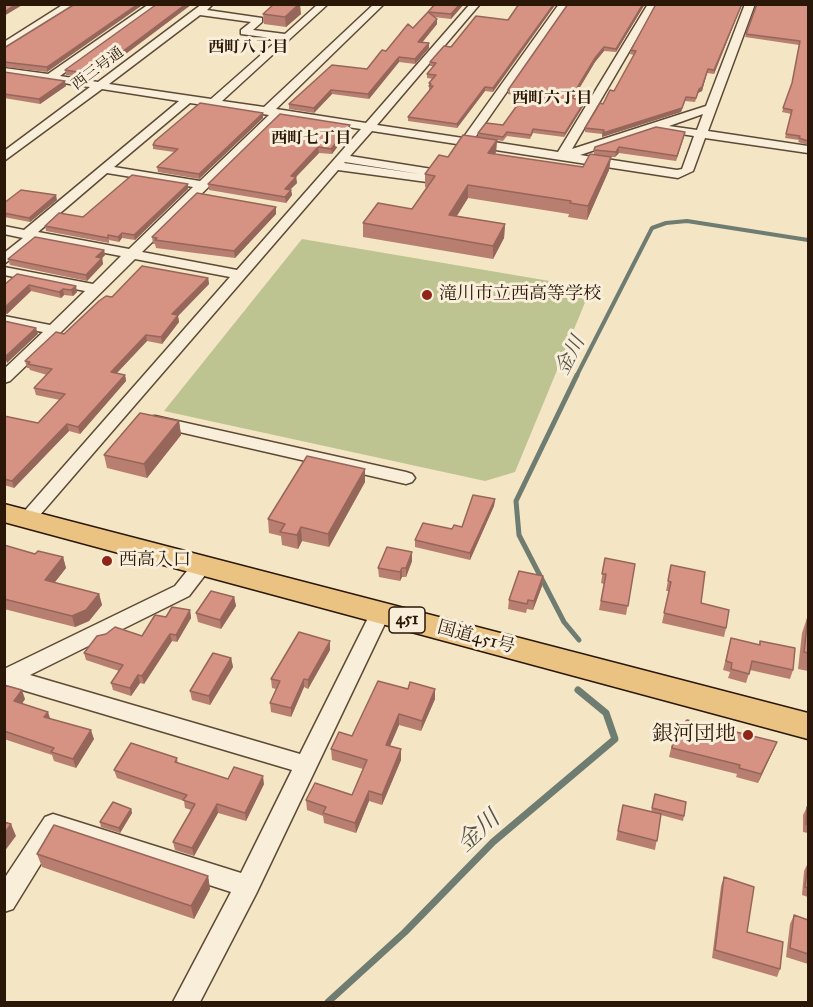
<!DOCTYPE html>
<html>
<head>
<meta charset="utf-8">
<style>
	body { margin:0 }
	#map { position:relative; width:813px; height:1007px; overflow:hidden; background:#f4e5c4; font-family:"IM FELL Great Primer",serif }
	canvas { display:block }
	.frame { position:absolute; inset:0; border:6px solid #2b1707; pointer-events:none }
</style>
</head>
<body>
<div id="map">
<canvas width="813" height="1007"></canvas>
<div class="frame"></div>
</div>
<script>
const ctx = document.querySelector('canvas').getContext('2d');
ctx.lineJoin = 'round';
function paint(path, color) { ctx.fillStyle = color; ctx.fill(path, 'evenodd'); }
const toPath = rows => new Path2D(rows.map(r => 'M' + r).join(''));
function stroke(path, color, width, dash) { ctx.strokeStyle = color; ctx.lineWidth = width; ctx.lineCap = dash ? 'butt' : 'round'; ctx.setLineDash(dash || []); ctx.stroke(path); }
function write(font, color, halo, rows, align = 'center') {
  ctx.font = font + ' "IM FELL Great Primer","Noto Serif JP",serif'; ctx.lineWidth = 6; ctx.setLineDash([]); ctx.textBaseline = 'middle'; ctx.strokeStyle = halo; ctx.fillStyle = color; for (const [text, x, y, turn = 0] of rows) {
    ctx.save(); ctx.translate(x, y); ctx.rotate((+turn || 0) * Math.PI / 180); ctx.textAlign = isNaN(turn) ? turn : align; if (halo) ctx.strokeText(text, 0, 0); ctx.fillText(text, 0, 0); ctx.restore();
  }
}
const green = toPath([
	[302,239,591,288,515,472,485,481,164,411]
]);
const streamFar2 = toPath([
	[576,377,652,228,666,223,687,221,808,240]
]);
const streamFar1 = toPath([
	[577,375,516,501,519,535,564,622,579,640]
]);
const stream = toPath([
	[328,1002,405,932,493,842,615,739,606,713,578,690]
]);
const minor = toPath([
	[64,4,75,4,4,50,4,42,64,4],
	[149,4,160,4,60,76,98,82,202,4,213,4,207,10,262,18,262,22,253,30,285,34,318,4,328,4,222,101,264,107,374,4,384,4,276,109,366,123,470,4,480,4,377,125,463,138,559,4,568,4,474,139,558,152,648,4,657,4,572,149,706,106,745,4,755,4,708,131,808,146,808,153,705,138,693,171,678,178,372,131,350,156,432,169,434,172,427,182,338,170,33,523,27,525,21,523,18,519,21,515,230,277,135,259,60,333,10,381,4,383,4,369,43,332,4,325,4,316,50,325,85,291,4,275,4,267,93,284,121,256,36,240,4,264,4,253,23,238,4,234,4,226,24,230,179,101,102,89,4,161,4,151,90,87,4,74,4,68,48,74,149,4],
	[200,15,251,22,241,30,241,34,279,39,211,99,109,84,200,15],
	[190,103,269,115,200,181,114,167,190,103],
	[703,114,697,130,669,126,703,114],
	[280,117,361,129,237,270,142,252,280,117],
	[655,130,694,136,682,169,677,170,580,155,655,130],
	[345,162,420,174,344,163,345,162],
	[107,173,193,187,129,249,38,232,107,173],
	[155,416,406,472,412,474,415,478,412,482,406,484,149,425,147,421,149,417,155,416],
	[202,559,209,561,212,566,189,596,30,675,300,754,373,608,380,606,387,608,390,613,256,894,200,1002,173,1002,231,892,58,836,13,909,4,912,4,879,45,817,53,814,241,873,292,770,9,686,4,687,4,669,175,586,195,561,202,559]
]);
const highway = toPath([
	[4,504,808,713,808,739,4,522,4,504]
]);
const wall = toPath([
	[75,4,47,72,4,67,4,48],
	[157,4,192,4,103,71,99,70,93,75,84,74,79,77,66,75,65,70],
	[435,4,464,4,451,19,434,17,437,19,437,24,422,43,429,48,415,64,399,62,369,99,332,94,314,113,289,109,289,104,367,69,386,51,413,28],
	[645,4,616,52,604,51,595,62,573,99,584,105,564,137,533,133,530,139,507,136,503,141,497,140,496,152,495,154,583,167,594,154,594,150,685,132,676,161,619,153,615,157,611,157,609,170,587,220,568,217,569,214,468,198,457,216,505,224,504,238,493,259,363,237,363,223,412,209,427,188,425,187,425,174,448,157,478,137,478,133,503,125,524,97,508,94,508,90],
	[656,4,742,4,714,74,707,73,702,91,698,93,695,102,685,101,681,112,602,137,602,134,585,132,585,128,603,104,614,91,634,55,630,54,631,50],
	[808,4,808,145,798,142,799,140,785,138,791,114,782,112,792,84,799,45,745,37,746,34],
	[263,14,301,14,286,27,264,24],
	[508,20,493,92,485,91,457,128,408,121,408,117,430,90,429,90,429,83,433,79,427,78,427,74,433,66,430,66,430,62,451,47],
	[4,72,66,86,40,104,4,98],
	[263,113,263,118,199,179,158,172,157,167,174,152,153,149,153,145],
	[350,125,350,130,332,154,319,153,296,177,297,183,290,190,291,190,292,195,286,203,209,190,208,184],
	[188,184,188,189,135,240,122,238,119,242,109,240,109,243,46,231,45,226,83,217],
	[57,200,30,222,4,217,4,203],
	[276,207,276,214,235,258,156,248,155,244,153,244,152,237],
	[104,250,105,255,102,258,103,264,87,281,10,265,8,259],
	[17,274,77,292,73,296,64,295,61,298,31,291,7,314,4,314,4,285],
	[208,278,209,284,178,316,179,322,162,344,147,341,117,373,125,375,126,381,80,434,69,431,14,488,4,485,4,416,38,423,60,400,36,395,34,388,47,375,30,370,29,368,27,368,25,361,64,334,112,297],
	[179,421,181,435,147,478,107,468,104,455],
	[365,469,365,482,329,547,302,541,298,549,282,545,281,536,269,533,268,519],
	[495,499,494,506,470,560,415,547,415,540,452,529,462,527],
	[4,545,35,554,63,557,66,568,54,583,99,594,102,605,89,621,75,627,4,609],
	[605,558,635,564,626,615,599,610,604,584,601,583],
	[412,561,406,577,402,577,400,581,379,577,378,568],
	[671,565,701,603,726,628,724,637,662,623,669,591,666,591],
	[543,576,542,586,533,610,527,609,526,613,508,609,509,600],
	[234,597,236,606,221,629,198,622,196,613],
	[190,610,191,618,177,642,172,641,144,684,140,683,131,696,113,690,111,683,119,671,86,660,84,653,142,636,166,617],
	[808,615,808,671,798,669,802,633],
	[731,638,759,645,760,641,793,670,790,679,750,670,746,683,728,678,730,672,723,670],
	[330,650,308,689,304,687,291,717,271,712,270,703,276,689,272,688,271,679],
	[231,658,233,667,210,705,192,700,190,691],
	[4,685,25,699,22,704,50,719,94,739,76,768,54,761,52,755,4,739],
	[408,689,435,689,435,699,421,731,399,725,390,746,401,749,401,760,382,805,369,801,356,833,324,823,323,816,307,810,306,800,352,795,363,769,332,760,331,749,352,736],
	[675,732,777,742,773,751,758,783,736,777,737,774,669,757],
	[177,758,178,764,228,779,264,784,246,821,218,813,194,856,175,850,173,842,191,810,185,808,184,801,117,778,114,770],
	[655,794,684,816,683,821,661,815,655,850,616,840,623,805,651,812],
	[807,807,808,807,808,833,803,832,803,815],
	[131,809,132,813,120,833,101,827,100,822],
	[37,854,208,876,210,889,194,919,42,867],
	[808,863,808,897,802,895,804,871],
	[724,877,747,932,780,969,777,977,712,958,721,886],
	[794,915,808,920,808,964,786,957,790,924]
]);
const shadedWall = toPath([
	[16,4,24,4,4,16,4,12],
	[138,4,144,4,47,72,47,67],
	[186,4,192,4,103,71,102,67],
	[299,4,300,4,301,14,286,27,285,17],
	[460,4,464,4,451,19,451,14],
	[554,4,556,4,493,92,493,88],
	[643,4,645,4,616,52,616,49],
	[742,4,714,74,714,70],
	[437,19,437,24,418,47,418,42],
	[429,43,429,48,415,64,415,59],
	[604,47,604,51,595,62,571,102,571,98,595,58],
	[399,57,399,62,369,99,368,94],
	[98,66,99,70,93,75,92,71],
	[83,69,84,74,79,77,78,72],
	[708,69,702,91,698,93,695,102,699,89],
	[65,81,66,86,40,104,39,99],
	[485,87,485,91,457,128,457,124],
	[331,90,332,94,314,113,314,108],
	[686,97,681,112,602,137,603,133],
	[585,101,584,105,564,137,565,133],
	[263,113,263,118,199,179,199,174],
	[350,125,350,130,332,154,331,149],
	[685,132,684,137,676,161,677,156],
	[497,140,496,152,488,166,488,153],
	[318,147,319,153,291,182,291,176],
	[619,147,619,153,615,157,616,152],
	[611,157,609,170,587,220,588,206],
	[296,177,297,183,285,194,285,189],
	[188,184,188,189,135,240,134,235],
	[468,185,468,198,449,228,449,215],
	[291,190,292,195,286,203,285,197],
	[56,195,57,200,30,222,29,218],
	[276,207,276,214,235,258,234,251],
	[505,224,504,238,493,259,493,246],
	[122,233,122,238,119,242,118,237],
	[104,250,105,255,97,263,96,257],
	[102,258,103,264,87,281,86,275],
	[208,278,209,284,178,316,179,322,162,344,161,337,172,314],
	[29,285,31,291,7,314,5,308],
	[76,286,77,292,73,296,71,290],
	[63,289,64,295,61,298,59,292],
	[36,328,38,334,7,363,5,357],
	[146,335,147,341,112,378,111,372],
	[125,375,126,381,80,434,78,427],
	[179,421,181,435,147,478,144,464],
	[67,424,69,431,14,488,12,481],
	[365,469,365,482,329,547,328,534],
	[495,499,494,506,470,560,470,553],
	[301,527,302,541,298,549,297,535],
	[412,552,412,561,406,577,406,568],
	[63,557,66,568,48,591,45,580],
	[402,568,402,577,400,581,400,572],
	[543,576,542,586,533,610,534,601],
	[99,594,102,605,89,621,75,627,72,616],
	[234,597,236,606,221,629,220,620],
	[190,610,191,618,177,642,176,635],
	[170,634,172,641,144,684,142,676],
	[330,641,330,650,308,689,308,680],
	[231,658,233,667,210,705,209,696],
	[138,675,140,683,131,696,130,688],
	[304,679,304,687,291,717,291,708],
	[435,689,435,699,421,731,422,721],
	[22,690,25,699,17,710,14,701],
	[48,712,51,721,44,717],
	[399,714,399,725,386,755,386,745],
	[91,730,94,739,76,768,73,759],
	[777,742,773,751,758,783,761,774],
	[401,749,401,760,382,805,382,795],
	[263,776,264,784,246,821,245,813],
	[369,791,369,801,356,833,355,823],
	[217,804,218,813,194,856,192,848],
	[131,809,132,813,120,833,119,828],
	[11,824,16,836,4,852,4,834],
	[208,876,210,889,194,919,191,906]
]);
const building = toPath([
	[4,4,16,4,4,12,4,4],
	[75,4,138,4,47,67,4,62,4,48,75,4],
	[157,4,186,4,102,67,98,66,92,71,83,69,78,72,65,70,157,4],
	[274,4,299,4,285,17,263,14,274,4],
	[435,4,460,4,451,14,428,12,435,4],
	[519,4,554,4,493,88,485,87,457,124,408,117,433,86,429,86,431,84,429,83,436,75,427,74,436,63,430,62,444,46,451,47,476,16,508,20,519,4],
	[568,4,643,4,616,49,604,47,595,58,571,98,585,101,565,133,533,129,531,135,507,132,503,137,478,133,486,123,503,125,526,93,508,90,568,4],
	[656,4,742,4,714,70,708,69,702,87,699,89,696,98,686,97,682,108,603,133,604,130,585,128,600,103,603,104,610,90,614,91,636,51,631,50,656,4],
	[757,4,808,4,808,141,799,138,800,136,786,134,792,110,783,108,792,83,800,41,746,34,757,4],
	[428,12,437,19,418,42,429,43,415,59,399,57,368,94,331,90,314,108,289,104,332,65,367,69,382,50,386,51,408,24,413,28,428,12],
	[4,72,65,81,39,99,4,94,4,72],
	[200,103,263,113,199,174,157,167,178,149,153,145,155,141,200,103],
	[280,114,350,125,331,149,318,147,291,176,296,177,285,189,291,190,285,197,208,184,280,114],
	[656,127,685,132,677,156,619,147,616,152,594,150,595,147,656,127],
	[463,135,497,140,488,153,583,167,590,154,611,157,588,206,570,203,571,201,468,185,449,215,505,224,493,246,363,223,378,203,412,209,435,176,425,174,439,155,448,157,463,135],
	[132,175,188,184,134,235,122,233,118,237,108,235,108,238,45,226,59,213,83,217,132,175],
	[21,190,56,195,29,218,4,213,4,203,21,190],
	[197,193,276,207,234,251,155,240,157,238,152,237,197,193],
	[35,237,104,250,96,257,102,258,86,275,8,259,35,237],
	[142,266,208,278,172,314,178,315,161,337,146,335,111,372,125,375,78,427,67,424,12,481,4,479,4,416,38,423,65,394,34,388,52,369,28,364,30,362,25,361,56,332,64,334,99,301,106,296,112,297,142,266],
	[17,274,76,286,71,290,63,289,59,292,29,285,4,308,4,285,17,274],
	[4,321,36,328,5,357,4,357,4,321],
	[140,413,179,421,144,464,104,455,140,413],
	[307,456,365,469,328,534,301,527,297,535,280,532,285,524,268,519,307,456],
	[473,495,495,499,470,553,415,540,423,523,452,529,454,525,462,527,473,495],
	[4,545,35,554,38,551,63,557,45,580,99,594,86,610,72,616,4,599,4,545],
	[387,547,412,552,406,568,402,568,400,572,378,568,387,547],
	[605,558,635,564,628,606,601,601,606,574,602,574,605,558],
	[671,565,705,572,701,603,729,610,726,628,664,613,671,582,668,581,671,565],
	[519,571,543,576,534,601,528,600,527,604,509,600,519,571],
	[211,591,234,597,220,620,196,613,211,591],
	[172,607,190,610,176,635,170,634,142,676,138,675,130,688,111,683,123,665,84,653,97,636,106,634,115,627,142,636,155,615,166,617,172,607],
	[808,615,808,653,804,652,808,615],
	[299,632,330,641,308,680,304,679,291,708,270,703,280,681,271,679,299,632],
	[731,638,760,645,760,641,795,648,793,670,752,661,749,674,731,669,732,663,726,661,731,638],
	[213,653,231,658,209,696,190,691,213,653],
	[378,681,408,689,410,682,435,689,422,721,399,714,386,745,401,749,382,795,369,791,355,823,323,813,326,807,306,800,315,783,352,795,367,760,331,749,339,732,352,736,378,681],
	[4,685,22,690,14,701,48,712,44,717,91,730,73,759,51,752,54,748,4,731,4,685],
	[687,720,777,742,761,774,739,768,740,765,672,748,675,732,687,720],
	[131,743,177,758,175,762,228,779,234,767,263,776,245,813,217,804,192,848,173,842,195,804,183,800,187,795,114,770,131,743],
	[655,794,686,802,684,816,652,808,655,794],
	[113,802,131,809,119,828,100,822,113,802],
	[623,805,661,814,657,841,618,831,623,805],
	[807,807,808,807,808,825,806,824,807,807],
	[4,822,11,824,4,834,4,822],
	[54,825,208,876,191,906,37,854,54,825],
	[808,863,808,888,805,887,808,863],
	[724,877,754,887,747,932,783,942,780,969,715,950,724,877],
	[794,915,808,920,808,954,790,948,794,915]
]);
const markers = [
	[427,295,6,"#8f2418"],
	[107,561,6,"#8f2418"],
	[748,735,6,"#8f2418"]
];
const farStreetnames = [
	["西三号通",98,69,-37]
];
const farNeighbourhoodnames = [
	["西町八丁目",248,48],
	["西町六丁目",552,99],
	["西町七丁目",311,139]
];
const shields = [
	[407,620,36]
];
const shieldNames = [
	["451",407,620]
];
const poiNames = [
	["滝川市立西高等学校",439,295],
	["西高入口",119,561]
];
const streetNames = [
	["国道451号",476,638,15]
];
const waterNames = [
	["金川",571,356,-63]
];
const nearPoinames = [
	["銀河団地",736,735]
];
const nearWaternames = [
	["金川",479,832,-42]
];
paint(green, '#bdc492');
stroke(streamFar2, '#6f7c71', 4);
stroke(streamFar1, '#6f7c71', 5);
stroke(stream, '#6f7c71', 7);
stroke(minor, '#5d4a36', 3);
stroke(highway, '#2b1707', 3);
paint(minor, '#f8eed9');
paint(highway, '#eac282');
paint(wall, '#b87e70');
paint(shadedWall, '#96665b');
paint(building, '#d69282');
stroke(building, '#96665b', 1.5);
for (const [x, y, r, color] of markers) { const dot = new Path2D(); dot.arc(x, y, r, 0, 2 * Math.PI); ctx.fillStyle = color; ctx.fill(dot); stroke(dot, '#f8eed9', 2); }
write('15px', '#2b1707', '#f8eed9', farStreetnames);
write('bold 16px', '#2b1707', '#f8eed9', farNeighbourhoodnames);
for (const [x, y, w] of shields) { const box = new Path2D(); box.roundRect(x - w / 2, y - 13, w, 26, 4.5); ctx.fillStyle = '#f8eed9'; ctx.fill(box); stroke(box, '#2b1707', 1.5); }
write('bold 16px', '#2b1707', null, shieldNames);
write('18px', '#2b1707', '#f8eed9', poiNames, 'left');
write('18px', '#2b1707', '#f8eed9', streetNames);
write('italic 20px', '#535245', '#f8eed9', waterNames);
write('21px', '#2b1707', '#f8eed9', nearPoinames, 'right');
write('italic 24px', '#535245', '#f8eed9', nearWaternames);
</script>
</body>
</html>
